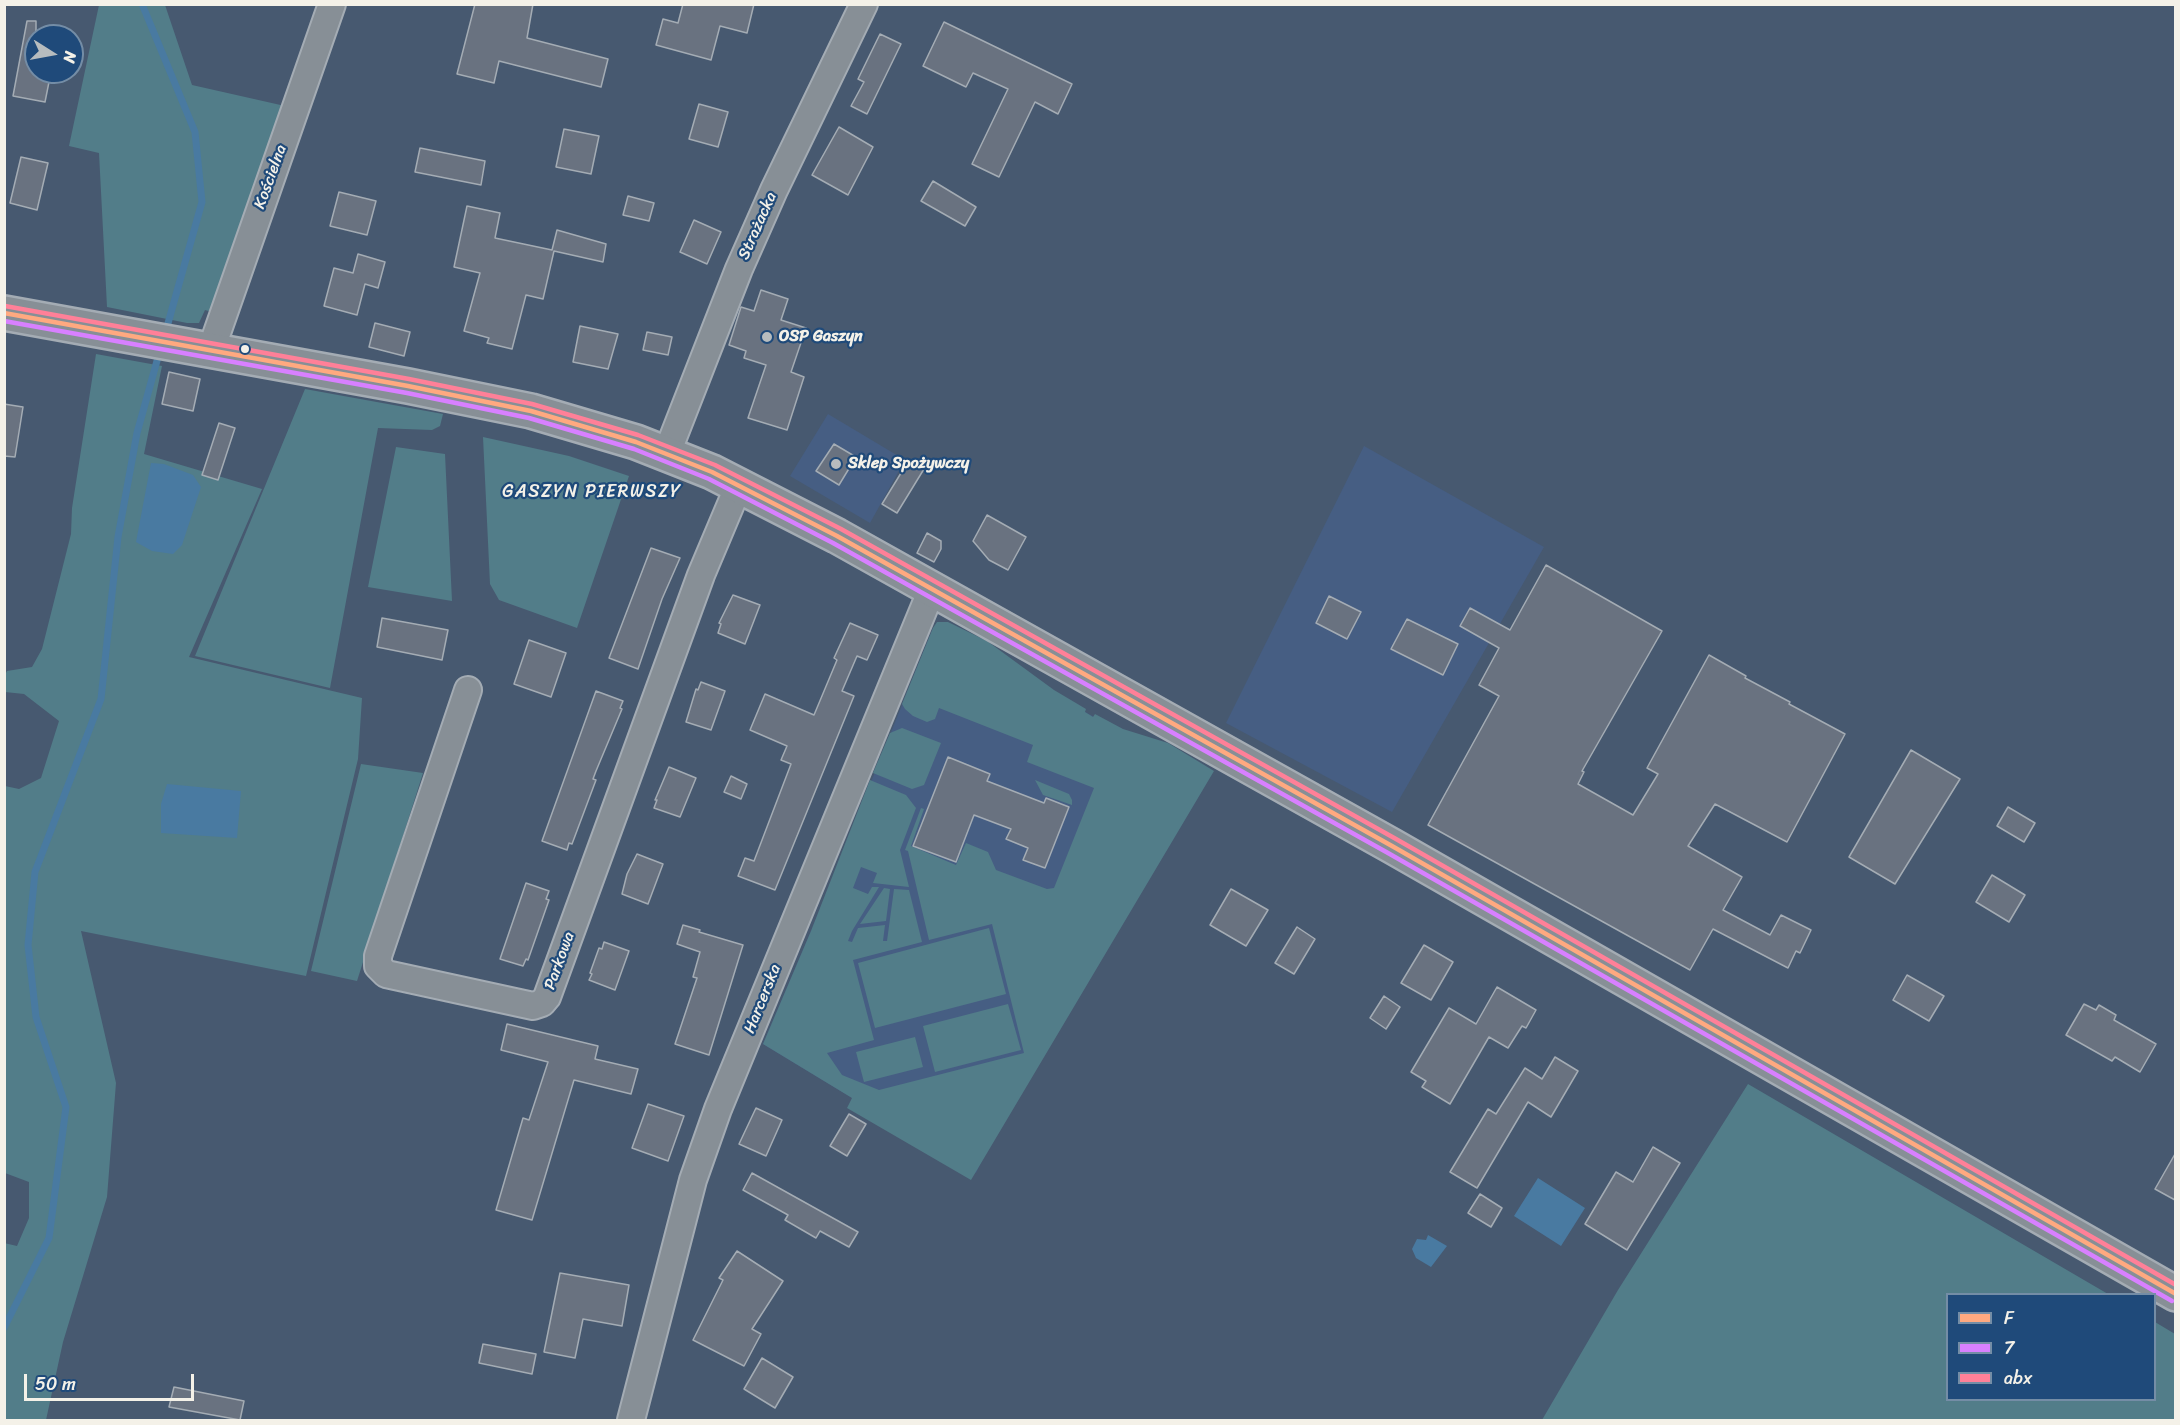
<!DOCTYPE html>
<html>
<head>
<meta charset="utf-8">
<style>
	body { margin:0 }
	#map { position:relative; width:2180px; height:1425px; overflow:hidden; background:#475970; font-family:Sriracha,sans-serif }
	canvas { display:block }
	.frame { position:absolute; inset:0; border:6px solid #f4f1e8; pointer-events:none }
	.legend { position:absolute; left:1946px; top:1293px; width:210px; height:108px; box-sizing:border-box; background:#1f4a7a; border:2px solid #748da6; margin:0; padding:8px 10px; list-style:none; font-size:18px; color:#f4f1e8 }
	.legend li { display:flex; align-items:center; gap:12px; height:30px }
	.legend b { width:30px; border:2px solid #748da6 }
	.north { position:absolute; left:24px; top:24px; width:60px; height:60px; box-sizing:border-box; background:#1f4a7a; border:2px solid #748da6; border-radius:50%; rotate:101deg; font-size:16px; font-weight:700; line-height:24px; text-align:center; color:#f4f1e8 }
	.north::after { content:''; display:block; margin:auto; width:21px; height:27px; background:#b7bcbe; clip-path:polygon(50% 0,100% 100%,50% 72%,0 100%) }
	.scale { position:absolute; left:24px; top:1374px; width:170px; height:27px; box-sizing:border-box; border:3px solid #f4f1e8; border-top:0; padding-left:8px; font-size:18px; line-height:21px; white-space:nowrap; color:#f4f1e8; -webkit-text-stroke:4px #1f4a7a; paint-order:stroke }
</style>
</head>
<body>
<div id="map">
<canvas width="2180" height="1425"></canvas>
<div class="frame"></div>
<ul class="legend">
<li><b style="height:8px;background:#ffa980"></b>F</li>
<li><b style="height:8px;background:#d880ff"></b>7</li>
<li><b style="height:8px;background:#ff8098"></b>abx</li>
</ul>
<div class="north">N</div>
<div class="scale">50 m</div>
</div>
<script>
const ctx = document.querySelector('canvas').getContext('2d');
ctx.lineJoin = 'round';
function paint(path, color) { ctx.fillStyle = color; ctx.fill(path, 'evenodd'); }
const toPath = rows => new Path2D(rows.map(r => 'M' + r).join(''));
function stroke(path, color, width, dash) { ctx.strokeStyle = color; ctx.lineWidth = width; ctx.lineCap = dash ? 'butt' : 'round'; ctx.setLineDash(dash || []); ctx.stroke(path); }
function write(font, color, halo, rows, align = 'center') {
  ctx.font = font + ' Sriracha,sans-serif'; ctx.lineWidth = 4.5; ctx.setLineDash([]); ctx.textBaseline = 'middle'; ctx.strokeStyle = halo; ctx.fillStyle = color; for (const [text, x, y, turn = 0] of rows) {
    ctx.save(); ctx.translate(x, y); ctx.rotate((+turn || 0) * Math.PI / 180); ctx.textAlign = isNaN(turn) ? turn : align; if (halo) ctx.strokeText(text, 0, 0); ctx.fillText(text, 0, 0); ctx.restore();
  }
}
const built = toPath([
	[828,414,905,460,870,523,790,476],
	[1364,446,1544,547,1392,812,1226,723],
	[933,628,1136,740,1166,751,976,1173,763,1044,811,931]
]);
const green = toPath([
	[99,5,165,5,192,85,285,106,212,312,205,310,199,323,187,323,107,307,99,153,69,146],
	[96,354,162,366,144,454,262,489,189,657,362,698,358,759,306,976,81,931,116,1083,107,1197,63,1342,46,1420,5,1420,4,1243,17,1246,29,1218,29,1182,5,1173,5,786,19,789,41,778,59,721,24,694,5,692,5,675,7,671,32,667,42,649,71,534,72,508],
	[305,389,443,414,440,426,432,430,378,428,330,688,195,656],
	[483,437,569,456,629,476,577,628,499,600,490,584],
	[396,447,445,454,452,601,368,587],
	[937,622,948,622,987,641,1054,690,1086,709,1085,712,1093,717,1095,714,1123,729,1168,743,1214,771,971,1180,847,1108,852,1098,763,1044,811,931,870,780,906,795,916,808,900,850,909,887,873,883,877,873,861,867,853,888,868,894,872,887,879,887,852,931,848,941,852,942,858,928,885,925,883,941,887,941,894,889,909,890,922,942,853,960,874,1040,827,1053,842,1075,879,1090,1024,1053,992,924,929,940,908,851,905,850,921,808,924,809,911,846,956,865,966,843,988,852,996,870,1047,889,1054,888,1094,788,1027,762,1033,745,939,708,935,719,927,722,913,716,905,709,902,704,933,628],
	[902,728,941,743,924,785,912,789,873,773,890,733],
	[361,764,423,773,357,981,311,971],
	[1035,780,1069,794,1072,800,1072,805,1043,795],
	[884,888,890,889,886,921,860,924],
	[989,928,1006,994,875,1028,858,963],
	[1008,1004,1021,1050,935,1072,923,1026],
	[915,1037,923,1067,864,1082,856,1052],
	[1748,1084,2108,1294,1948,1294,1948,1400,2154,1400,2155,1322,2175,1334,2175,1420,1542,1420,1618,1290]
]);
const water = toPath([
	[151,463,164,464,193,475,201,487,182,545,173,554,152,551,136,542],
	[167,784,241,791,237,838,161,833,161,804],
	[1538,1178,1585,1208,1561,1246,1514,1216],
	[1428,1235,1447,1246,1431,1267,1416,1258,1412,1249,1417,1239,1426,1240]
]);
const stream = toPath([
	[142,4,195,132,202,202,165,334],
	[4,1328,49,1238,66,1107,36,1017,28,945,35,872,101,699,118,537,137,433,160,350]
]);
const building = toPath([
	[475,4,533,4,527,38,608,59,601,87,499,61,494,83,457,74,475,4],
	[683,4,754,4,747,33,720,26,711,60,656,45,663,19,678,23,683,4],
	[27,21,36,21,36,72,51,72,45,102,13,96,27,21],
	[944,22,1072,84,1058,114,1035,102,999,177,972,164,1008,89,973,73,966,87,923,66,944,22],
	[880,34,901,44,867,114,851,106,864,82,858,79,880,34],
	[699,104,728,112,718,147,689,139,699,104],
	[839,127,873,147,848,195,812,175,839,127],
	[564,129,599,136,591,174,556,167,564,129],
	[420,148,485,161,481,185,415,172,420,148],
	[21,157,48,163,37,210,10,203,21,157],
	[933,181,976,207,965,226,921,201,933,181],
	[339,192,376,201,367,235,330,226,339,192],
	[628,196,654,203,649,221,623,215,628,196],
	[467,206,500,213,495,238,552,250,557,230,606,244,603,262,554,251,543,299,526,295,512,349,487,343,489,338,464,331,480,273,454,267,467,206],
	[694,220,721,232,707,264,680,252,694,220],
	[358,254,385,262,378,288,365,284,357,315,324,306,334,268,353,273,358,254],
	[761,290,788,299,781,320,806,328,791,372,804,377,787,430,748,418,766,365,744,358,746,351,729,345,741,307,754,311,761,290],
	[375,323,410,332,404,356,369,347,375,323],
	[580,326,618,334,608,369,573,362,580,326],
	[647,332,672,337,668,355,643,350,647,332],
	[169,372,200,379,193,411,162,404,169,372],
	[4,404,23,407,15,457,4,456,4,404],
	[219,423,235,428,218,480,202,475,219,423],
	[834,444,856,457,839,485,816,471,834,444],
	[909,460,924,469,897,513,882,504,909,460],
	[987,515,1026,537,1008,570,989,560,973,541,987,515],
	[927,533,941,541,941,549,934,562,917,553,927,533],
	[651,548,680,558,662,599,638,669,609,658,651,548],
	[1546,565,1662,631,1582,771,1584,772,1578,784,1633,815,1658,774,1647,768,1709,655,1746,676,1745,678,1790,702,1789,704,1845,734,1787,842,1715,804,1688,846,1742,877,1723,910,1770,935,1781,915,1811,930,1800,953,1796,951,1788,968,1713,929,1690,970,1428,825,1499,696,1479,685,1499,648,1460,626,1470,608,1510,630,1546,565],
	[733,595,760,605,745,644,718,633,721,624,719,623,733,595],
	[1329,596,1361,612,1347,639,1316,623,1329,596],
	[382,618,448,630,442,660,377,647,382,618],
	[1407,619,1458,644,1443,675,1391,649,1407,619],
	[850,623,878,635,867,660,857,656,842,691,854,696,775,890,738,876,745,858,754,861,791,764,781,760,787,746,750,730,765,694,814,715,837,660,834,658,850,623],
	[529,640,566,653,551,697,514,684,529,640],
	[701,682,725,691,711,730,686,722,696,689,698,690,701,682],
	[596,691,623,701,620,708,622,709,596,771,593,779,596,780,572,844,569,843,567,850,542,841,596,691],
	[1911,750,1960,779,1895,884,1849,857,1911,750],
	[948,757,990,774,987,781,1044,803,1046,798,1069,807,1045,868,1023,860,1028,848,1006,839,1011,829,974,815,956,862,913,846,948,757],
	[669,767,696,778,680,817,654,808,657,800,655,800,669,767],
	[731,776,747,784,741,799,724,792,731,776],
	[2008,807,2035,823,2024,842,1997,826,2008,807],
	[637,854,663,864,648,904,622,894,627,874,637,854],
	[1992,875,2025,895,2009,922,1976,902,1992,875],
	[526,883,549,891,546,899,549,900,528,960,526,959,523,966,500,959,526,883],
	[1231,889,1268,910,1246,946,1210,925,1231,889],
	[683,925,700,930,699,932,743,945,709,1055,675,1044,697,978,693,977,700,952,677,944,683,925],
	[1297,927,1315,939,1294,974,1275,963,1297,927],
	[604,942,629,951,615,990,589,980,592,974,590,973,599,948,602,949,604,942],
	[1424,945,1453,962,1431,1000,1401,983,1424,945],
	[1907,975,1944,996,1929,1021,1893,1000,1907,975],
	[1497,987,1536,1010,1526,1028,1522,1026,1508,1048,1489,1037,1450,1104,1422,1087,1426,1081,1411,1072,1449,1008,1476,1024,1497,987],
	[1384,996,1400,1007,1386,1029,1370,1018,1384,996],
	[2084,1004,2096,1010,2099,1005,2116,1015,2114,1020,2156,1044,2140,1072,2115,1057,2112,1061,2066,1035,2084,1004],
	[507,1024,598,1046,595,1059,638,1069,631,1094,574,1080,532,1220,496,1210,523,1118,529,1120,548,1062,501,1050,507,1024],
	[1555,1057,1578,1071,1551,1117,1528,1102,1477,1188,1450,1172,1488,1109,1496,1114,1525,1068,1542,1079,1555,1057],
	[648,1104,684,1116,668,1161,632,1148,648,1104],
	[756,1108,782,1120,766,1156,739,1144,756,1108],
	[849,1114,866,1124,847,1156,830,1146,849,1114],
	[1653,1147,1680,1163,1627,1250,1585,1224,1616,1172,1633,1182,1653,1147],
	[2175,1154,2175,1200,2155,1189,2175,1154],
	[752,1173,858,1232,849,1247,820,1231,816,1238,785,1220,788,1215,743,1190,752,1173],
	[1480,1194,1502,1208,1491,1227,1468,1213,1480,1194],
	[737,1251,783,1281,752,1329,761,1334,744,1366,693,1340,723,1280,719,1278,737,1251],
	[560,1273,629,1285,622,1326,583,1319,575,1358,544,1352,560,1273],
	[483,1344,536,1354,532,1374,479,1363,483,1344],
	[762,1358,793,1377,775,1408,744,1389,762,1358],
	[174,1387,244,1401,240,1420,169,1407,174,1387]
]);
const minor = toPath([
	[211,350,332,4],
	[667,453,739,269,774,190,864,4],
	[468,690,378,956,378,966,386,974,533,1006,542,1003,547,997,701,575,739,485],
	[631,1420,693,1180,718,1109,932,589]
]);
const major = toPath([
	[4,313,408,386,531,411,636,442,712,472,837,536,1392,846,2176,1294]
]);
const bus1 = toPath([
	[4,313,408,386,531,411,636,442,712,472,837,536,1392,846,2176,1294]
]);
const bus2 = toPath([
	[4,321,407,393,529,418,634,449,709,479,833,543,1388,853,2172,1301]
]);
const bus3 = toPath([
	[5,306,409,379,532,404,638,435,715,465,841,529,1396,839,2176,1285]
]);
const markers = [
	[767,337,6,"#b7bcbe"],
	[245,349,5,"#f4f1e8"],
	[836,464,6,"#b7bcbe"]
];
const streetNames = [
	["Kościelna",271,177,-70],
	["Strażacka",758,226,-66],
	["Parkowa",560,961,-70],
	["Harcerska",763,999,-68]
];
const poiNames = [
	["OSP Gaszyn",779,337],
	["Sklep Spożywczy",848,464]
];
const neighbourhoodNames = [
	["GASZYN PIERWSZY",592,492]
];
paint(built, '#465e83');
paint(green, '#527d89');
paint(water, '#497aa1');
stroke(stream, '#497aa1', 7);
paint(building, '#697280');
stroke(building, '#a4acb4', 1.5);
stroke(minor, '#a4acb4', 30);
stroke(major, '#a4acb4', 38);
stroke(minor, '#878f96', 26);
stroke(major, '#878f96', 33);
stroke(bus1, '#ffa980', 4.5);
stroke(bus2, '#d880ff', 4.5);
stroke(bus3, '#ff8098', 4.5);
for (const [x, y, r, color] of markers) { const dot = new Path2D(); dot.arc(x, y, r, 0, 2 * Math.PI); ctx.fillStyle = color; ctx.fill(dot); stroke(dot, '#1f4a7a', 2); }
write('16px', '#f4f1e8', '#1f4a7a', streetNames);
write('bold 16px', '#f4f1e8', '#1f4a7a', poiNames, 'left');
ctx.letterSpacing = '1.5px';
write('18px', '#f4f1e8', '#1f4a7a', neighbourhoodNames);
ctx.letterSpacing = '0px';
</script>
</body>
</html>
